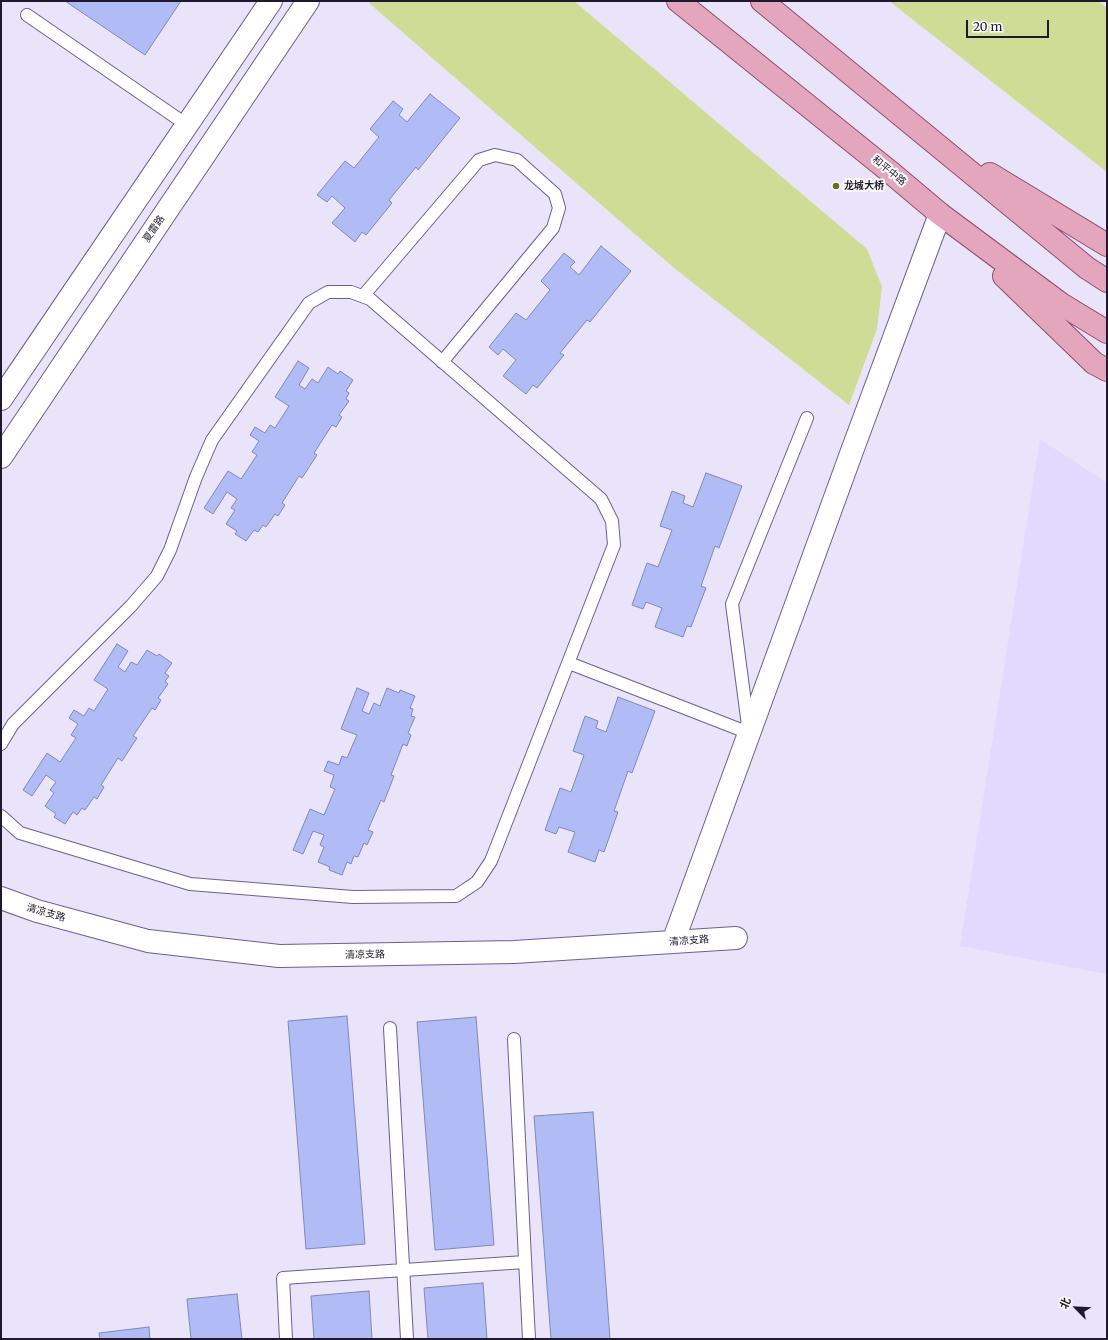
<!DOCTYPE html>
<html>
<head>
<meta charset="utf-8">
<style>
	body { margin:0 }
	#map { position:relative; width:1108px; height:1340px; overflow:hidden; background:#e9e4fa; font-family:Merriweather,"Noto Sans SC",serif }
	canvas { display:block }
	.frame { position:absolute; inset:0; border:2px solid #1f192d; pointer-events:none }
	.north { position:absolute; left:1056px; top:1288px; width:40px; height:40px; -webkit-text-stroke:3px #fff; paint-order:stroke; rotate:294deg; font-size:11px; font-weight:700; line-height:16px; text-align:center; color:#1f192d }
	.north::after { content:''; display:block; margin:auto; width:14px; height:18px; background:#1f192d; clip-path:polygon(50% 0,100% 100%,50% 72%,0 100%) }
	.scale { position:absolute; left:966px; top:20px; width:83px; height:18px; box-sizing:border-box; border:2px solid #1f192d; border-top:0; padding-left:5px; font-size:12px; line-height:14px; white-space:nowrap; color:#1f192d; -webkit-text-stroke:3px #fff; paint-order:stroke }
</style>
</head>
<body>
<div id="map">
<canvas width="1108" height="1340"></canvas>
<div class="frame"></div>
<div class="north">北</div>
<div class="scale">20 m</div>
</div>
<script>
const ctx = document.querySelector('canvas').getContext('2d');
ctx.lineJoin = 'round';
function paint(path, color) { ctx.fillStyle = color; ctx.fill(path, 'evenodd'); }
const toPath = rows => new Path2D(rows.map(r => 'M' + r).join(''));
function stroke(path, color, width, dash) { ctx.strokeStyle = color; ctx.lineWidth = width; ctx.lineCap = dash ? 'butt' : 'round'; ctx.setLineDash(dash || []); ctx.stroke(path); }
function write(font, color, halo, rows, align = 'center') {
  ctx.font = font + ' Merriweather,"Noto Sans SC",serif'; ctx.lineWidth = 4; ctx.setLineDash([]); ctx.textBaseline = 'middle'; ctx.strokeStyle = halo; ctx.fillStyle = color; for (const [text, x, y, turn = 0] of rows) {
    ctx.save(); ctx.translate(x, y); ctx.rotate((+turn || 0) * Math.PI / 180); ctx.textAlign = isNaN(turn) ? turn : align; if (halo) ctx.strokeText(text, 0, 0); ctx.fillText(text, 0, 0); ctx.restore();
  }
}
const built = toPath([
	[1040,439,1107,483,1107,974,960,946]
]);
const green = toPath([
	[371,1,574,1,867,249,882,287,877,329,849,405,674,268,369,3],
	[889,1,1098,1,1107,8,1107,172]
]);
const building = toPath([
	[65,1,181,1,145,55,65,1],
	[430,94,460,118,418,170,416,167,389,200,392,203,366,235,362,232,355,242,332,223,345,208,332,196,327,202,317,195,345,161,354,168,379,137,370,129,393,101,403,109,399,115,407,122,430,94],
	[601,246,631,271,590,322,587,320,560,353,564,355,537,388,533,385,526,394,503,376,516,360,503,349,498,355,489,347,516,313,526,320,550,290,541,281,564,253,575,262,570,267,579,275,601,246],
	[298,361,309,368,299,385,305,389,312,379,318,383,328,367,338,374,340,371,353,380,346,391,349,393,346,399,349,401,339,415,342,417,336,427,332,425,314,453,317,455,302,478,299,476,282,503,285,505,278,516,275,514,266,527,263,525,258,532,254,530,246,541,235,534,237,531,226,524,235,510,231,508,237,499,227,492,213,514,204,508,228,471,241,479,257,455,252,452,259,441,250,435,255,427,265,433,270,425,275,428,289,406,275,397,298,361],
	[706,473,742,486,719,548,715,546,701,586,706,588,691,627,687,626,683,637,655,627,662,608,646,602,643,609,632,605,647,563,658,567,672,530,660,526,672,491,685,496,683,503,693,507,706,473],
	[117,644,128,651,118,667,125,672,131,662,137,665,147,650,157,656,159,654,172,663,165,673,169,676,165,681,168,684,158,698,161,700,155,710,152,708,133,736,137,738,122,761,118,758,101,785,104,787,97,799,94,797,85,810,82,808,77,815,73,812,65,824,54,817,56,814,45,806,54,793,50,790,56,782,46,775,32,796,23,790,47,753,60,762,76,738,71,735,78,724,69,718,74,710,84,716,89,708,94,711,108,689,94,680,117,644],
	[357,688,369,693,362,711,369,714,374,703,380,706,387,688,399,693,400,690,415,696,410,708,413,709,411,716,415,717,408,733,411,735,407,746,403,744,391,775,394,776,384,802,381,800,368,830,373,832,367,845,364,843,358,857,354,856,351,864,347,862,342,875,329,870,330,867,318,862,324,847,320,845,324,835,313,831,303,854,293,850,310,809,324,815,335,789,330,787,334,775,324,771,328,761,339,765,342,756,347,758,357,735,341,729,357,688],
	[618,697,655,711,632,773,628,771,614,811,618,812,604,852,599,850,595,862,568,852,575,832,559,827,556,834,545,830,560,788,571,792,584,755,573,751,585,716,598,721,596,728,606,732,618,697],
	[347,1016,365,1244,306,1249,288,1021,347,1016],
	[476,1017,494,1245,435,1250,417,1022,476,1017],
	[593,1112,610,1339,551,1339,534,1116,593,1112],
	[483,1283,487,1339,428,1339,424,1288,483,1283],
	[369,1291,372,1339,314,1339,311,1296,369,1291],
	[237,1294,242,1339,191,1339,187,1299,237,1294],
	[149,1327,150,1339,100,1339,99,1333,149,1327]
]);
const service = toPath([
	[27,15,187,125],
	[363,296,479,160,495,155,517,160,555,194,559,208,553,228,442,362],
	[569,663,749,733,732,604,807,418],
	[1,744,13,724,131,606,157,576,170,550,196,477,212,440,309,303,328,292,351,292,370,299,601,499,612,521,614,545,491,861,477,882,456,896,353,897,190,884,20,833,1,816],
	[390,1028,407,1339],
	[514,1039,529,1339],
	[286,1339,283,1278,525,1262]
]);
const minor = toPath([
	[1,898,37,911,148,941,279,956,514,952,736,938],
	[673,942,852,451,940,214]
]);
const tertiary = toPath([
	[1,399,271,1],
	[1,457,308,1]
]);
const primary = toPath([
	[678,1,889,171,940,214,1061,304,1107,332],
	[762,1,1087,268,1107,281],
	[990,174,1107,245],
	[1004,276,1094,363,1107,370]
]);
const markers = [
	[836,186,4,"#65711c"]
];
const streetNames = [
	["和平中路",889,171,39],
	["夏雷路",154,229,-56],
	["清凉支路",46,913,16],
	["清凉支路",689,941,-4],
	["清凉支路",365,955,-1]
];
const poiNames = [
	["龙城大桥",844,186]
];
paint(built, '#e3d9fe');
paint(green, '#cedc95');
paint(building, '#b1bbf6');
stroke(building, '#7f87ba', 1);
stroke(service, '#6e5f90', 14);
stroke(minor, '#6e5f90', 24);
stroke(tertiary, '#6e5f90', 24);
stroke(primary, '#924e6d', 24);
stroke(service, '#fff', 12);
stroke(minor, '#fff', 22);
stroke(tertiary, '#fff', 22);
stroke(primary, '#e3a6bc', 22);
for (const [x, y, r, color] of markers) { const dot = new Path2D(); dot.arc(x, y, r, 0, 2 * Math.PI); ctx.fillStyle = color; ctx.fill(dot); stroke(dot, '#fff', 1.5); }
write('10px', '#1f192d', '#fff', streetNames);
write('bold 10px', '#1f192d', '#fff', poiNames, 'left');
</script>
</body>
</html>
